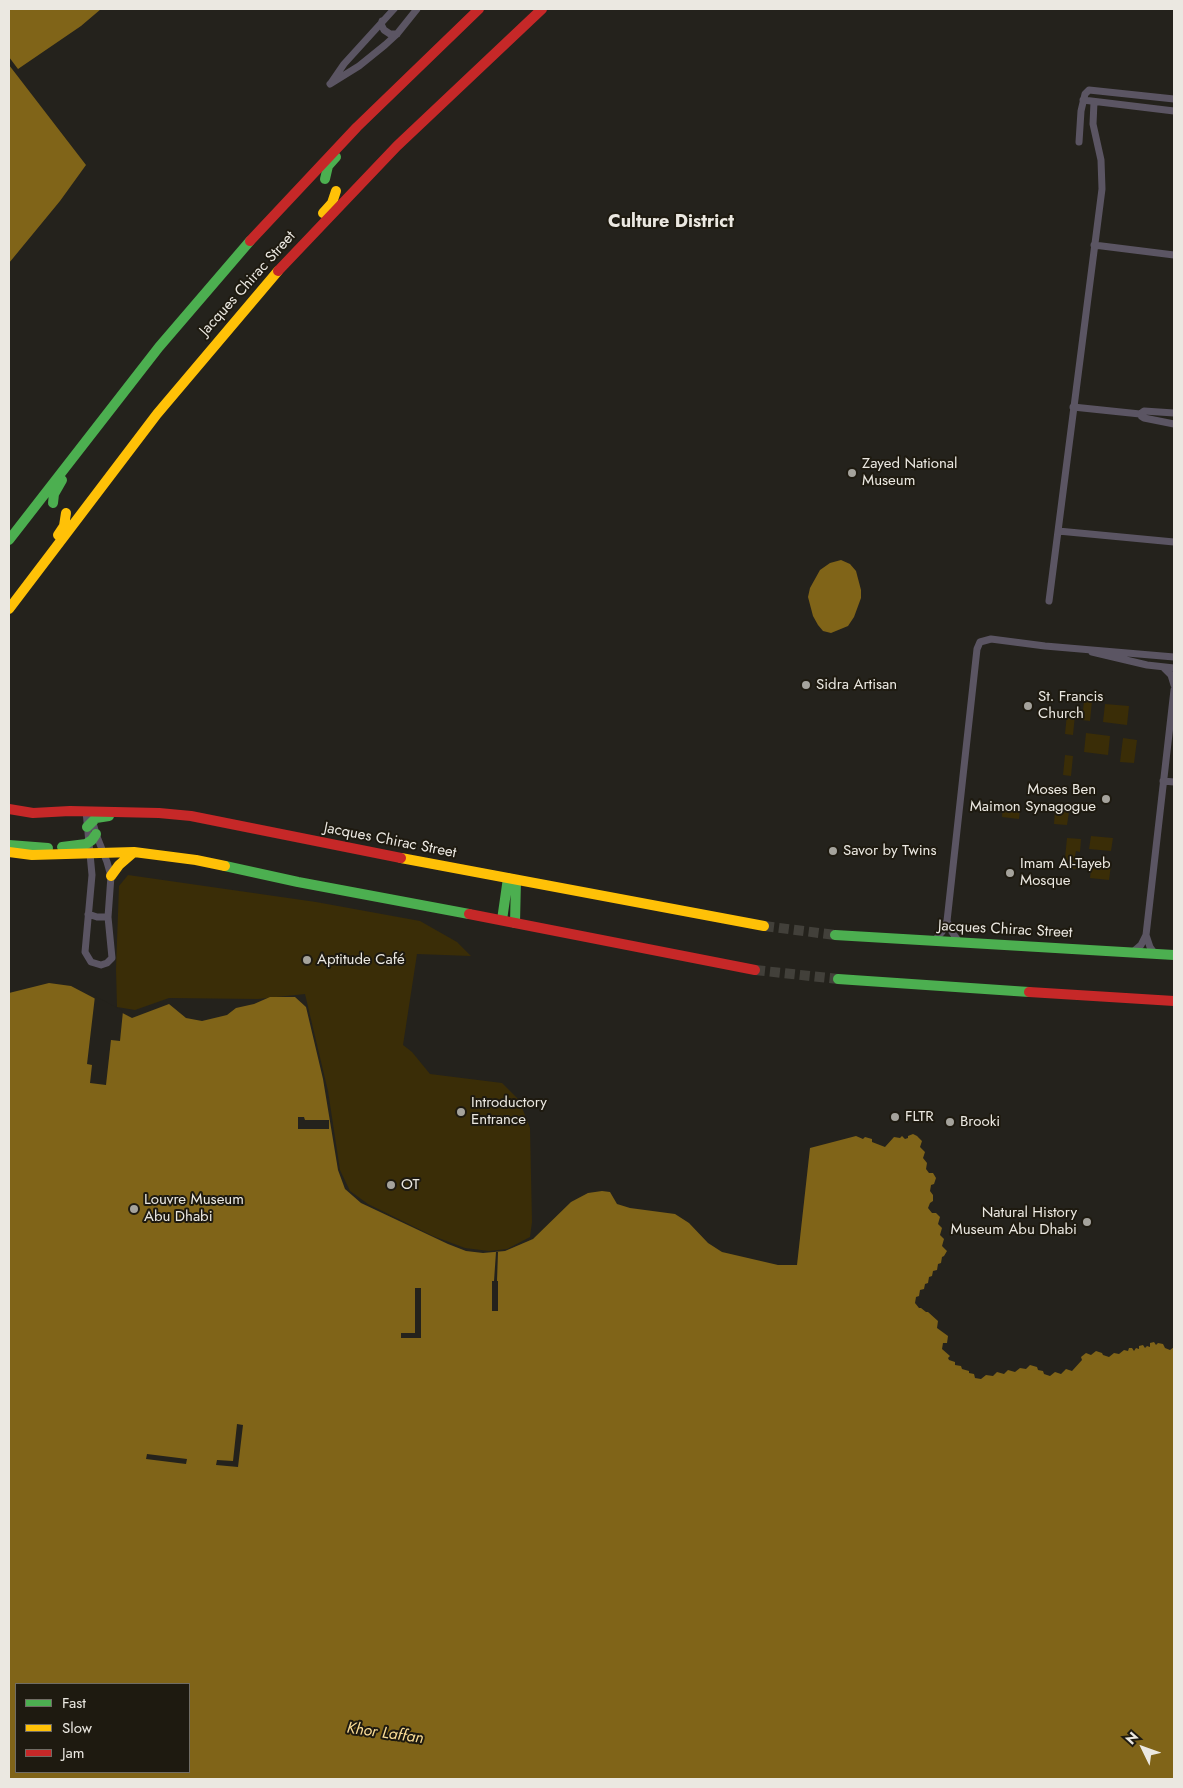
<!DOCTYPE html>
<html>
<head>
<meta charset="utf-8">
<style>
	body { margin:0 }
	#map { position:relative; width:1183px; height:1788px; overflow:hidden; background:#24221c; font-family:Jost,sans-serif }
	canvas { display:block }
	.frame { position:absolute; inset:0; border:10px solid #ebe8e1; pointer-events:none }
	.legend { position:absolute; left:15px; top:1683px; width:175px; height:90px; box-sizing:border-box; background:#1e1a10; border:1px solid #706c64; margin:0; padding:6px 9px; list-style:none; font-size:15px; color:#ebe8e1 }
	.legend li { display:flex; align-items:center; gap:10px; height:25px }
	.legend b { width:25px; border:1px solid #706c64 }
	.north { position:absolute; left:1118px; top:1723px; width:50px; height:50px; -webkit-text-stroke:4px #1e1a10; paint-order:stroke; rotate:312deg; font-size:14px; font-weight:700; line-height:20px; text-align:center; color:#ebe8e1 }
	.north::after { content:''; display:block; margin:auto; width:18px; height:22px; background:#ebe8e1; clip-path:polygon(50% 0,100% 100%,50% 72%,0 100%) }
</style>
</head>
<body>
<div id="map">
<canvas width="1183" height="1788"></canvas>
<div class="frame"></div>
<ul class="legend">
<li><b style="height:6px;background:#4caf50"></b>Fast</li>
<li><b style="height:6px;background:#ffc107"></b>Slow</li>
<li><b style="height:6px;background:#c62828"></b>Jam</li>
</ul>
<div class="north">N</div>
</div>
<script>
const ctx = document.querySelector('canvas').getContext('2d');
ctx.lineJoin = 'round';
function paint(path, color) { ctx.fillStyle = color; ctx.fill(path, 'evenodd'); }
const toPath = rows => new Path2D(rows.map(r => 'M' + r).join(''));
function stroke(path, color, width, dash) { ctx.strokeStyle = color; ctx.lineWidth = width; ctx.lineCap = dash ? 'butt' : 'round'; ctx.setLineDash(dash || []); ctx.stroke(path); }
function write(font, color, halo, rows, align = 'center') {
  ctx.font = font + ' Jost,sans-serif'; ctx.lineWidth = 4; ctx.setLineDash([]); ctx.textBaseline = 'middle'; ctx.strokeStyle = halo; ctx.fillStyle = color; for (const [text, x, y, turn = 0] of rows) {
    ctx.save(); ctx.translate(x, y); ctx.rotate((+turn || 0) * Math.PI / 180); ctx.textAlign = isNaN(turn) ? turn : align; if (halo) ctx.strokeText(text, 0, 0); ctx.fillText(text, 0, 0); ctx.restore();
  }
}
const green = toPath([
	[1084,701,1092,701,1090,721,1082,720],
	[1105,704,1129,706,1127,725,1103,722],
	[1067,714,1075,715,1073,735,1065,734],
	[1086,733,1110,736,1108,755,1084,752],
	[1123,738,1137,740,1134,763,1120,762],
	[1065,755,1073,756,1071,776,1063,775],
	[1003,807,1020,809,1019,819,1002,817],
	[1055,810,1069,812,1067,825,1054,824],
	[1091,836,1113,838,1111,851,1089,849],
	[1067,838,1081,839,1080,852,1076,851,1075,856,1079,857,1078,869,1064,868],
	[1092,863,1111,865,1109,880,1090,878],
	[128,875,316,902,420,921,457,942,471,956,417,954,403,1045,412,1052,430,1074,502,1083,519,1100,530,1128,532,1222,530,1237,507,1249,489,1251,465,1248,433,1236,368,1204,350,1191,340,1170,328,1091,305,994,258,999,169,998,135,1010,117,1007,116,969,119,886]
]);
const water = toPath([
	[9,9,101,9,81,26,18,69,9,57],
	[9,65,86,165,60,201,9,263],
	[841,560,850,564,856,571,861,590,861,598,854,617,848,626,831,633,823,631,818,625,813,616,808,597,810,588,820,570,830,563],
	[49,983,71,986,132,1018,169,1004,186,1018,202,1021,227,1015,236,1008,254,1004,270,997,295,997,306,1007,323,1079,338,1170,345,1189,361,1203,448,1244,466,1251,483,1253,505,1251,533,1239,571,1202,588,1193,602,1191,610,1192,617,1204,630,1208,675,1214,689,1223,708,1243,722,1252,778,1265,797,1265,810,1148,856,1136,863,1139,865,1137,872,1139,872,1142,885,1147,894,1137,900,1138,902,1136,905,1139,908,1138,908,1136,913,1134,917,1136,922,1141,920,1147,925,1152,923,1158,927,1163,926,1169,929,1173,933,1173,936,1178,934,1184,931,1185,930,1191,933,1195,933,1201,930,1203,928,1208,932,1213,936,1213,940,1217,938,1224,942,1228,940,1235,944,1239,942,1246,947,1251,944,1256,942,1257,941,1263,938,1264,937,1270,933,1271,932,1276,929,1277,928,1283,925,1284,924,1289,920,1290,919,1296,916,1297,915,1303,919,1308,921,1308,926,1312,928,1312,938,1321,937,1328,948,1336,947,1343,943,1343,942,1349,950,1356,948,1358,949,1360,955,1362,955,1365,961,1366,962,1369,969,1371,969,1373,974,1374,975,1378,981,1379,986,1375,993,1376,997,1372,1004,1374,1008,1370,1015,1372,1020,1368,1026,1369,1030,1365,1037,1367,1038,1370,1043,1371,1044,1374,1050,1376,1055,1372,1061,1374,1066,1369,1072,1371,1082,1360,1081,1357,1086,1353,1091,1355,1096,1351,1102,1353,1103,1355,1109,1357,1114,1353,1119,1354,1124,1350,1128,1351,1129,1348,1132,1348,1134,1351,1136,1348,1139,1349,1139,1346,1143,1345,1145,1348,1147,1346,1150,1347,1150,1343,1154,1342,1156,1345,1158,1343,1163,1344,1165,1348,1170,1350,1174,1347,1174,1779,9,1779,9,993],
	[16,1684,189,1684,189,1772,16,1772]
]);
const pier = toPath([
	[95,996,123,1011,120,1041,111,1040,106,1085,90,1083,92,1065,87,1064],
	[298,1117,304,1117,305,1120,329,1120,329,1129,298,1129],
	[496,1252,498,1252,497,1281,498,1281,498,1311,492,1311,492,1281,494,1281],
	[415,1288,421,1288,421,1338,401,1338,401,1333,415,1333],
	[237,1424,243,1425,238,1467,216,1465,217,1460,233,1461],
	[147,1454,187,1459,186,1464,146,1459]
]);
const secondaryTunnel = toPath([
	[764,926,835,935],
	[755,970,838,979]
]);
const street = toPath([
	[382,21,381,24,384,30,390,34,397,34],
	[331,83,344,64,394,9],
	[330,84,359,66,385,45,397,34,417,9],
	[1083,100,1174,111],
	[1079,142,1081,111,1085,94,1089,90,1174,99],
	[1094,245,1174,255],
	[1073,407,1140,414,1144,411,1174,413],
	[1140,414,1141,416,1144,418,1174,424],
	[1058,531,1174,542],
	[1049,601,1102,189,1101,160,1093,124,1094,102],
	[1092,652,1147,665,1174,668],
	[1163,667,1171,675,1174,685],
	[1163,781,1174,782],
	[86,811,92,875,85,952,91,962,101,965,107,963,112,958,108,917,111,876,107,862,96,834,92,819],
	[88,914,97,917,108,917],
	[947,921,952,932,959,942],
	[1146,935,1150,947,1155,954],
	[934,941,942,932,947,921,977,649,980,642,991,639,1045,646,1174,657],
	[1133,952,1141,945,1146,935,1174,690]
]);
const fast = toPath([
	[325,179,328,166,336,157],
	[53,503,54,494,62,480],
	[9,540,159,347,250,241],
	[87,827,96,818,109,816],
	[9,845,48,848],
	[62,847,86,844,92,840,96,834],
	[225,866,298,882,469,914],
	[502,920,508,878],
	[515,923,516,880],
	[835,935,1174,955],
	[838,979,1029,992]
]);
const slow = toPath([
	[323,213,332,203,336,191],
	[58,535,64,526,66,513],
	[9,609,157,414,278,271],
	[9,852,32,855,134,852,196,860,225,866],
	[401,858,764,926],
	[111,876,119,865,134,852]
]);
const jam = toPath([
	[250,241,357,127,479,9],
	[278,271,397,146,542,9],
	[9,809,33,813,70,811,159,813,191,816,401,858],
	[469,914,755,970],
	[1029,992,1174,1001]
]);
const markers = [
	[852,473,5,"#a5a39c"],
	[806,685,5,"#a5a39c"],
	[1028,706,5,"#a5a39c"],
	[1106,799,5,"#a5a39c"],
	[833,851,5,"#a5a39c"],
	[1010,873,5,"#a5a39c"],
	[307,960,5,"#a5a39c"],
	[461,1112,5,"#a5a39c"],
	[895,1117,5,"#a5a39c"],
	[950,1122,5,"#a5a39c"],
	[391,1185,5,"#a5a39c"],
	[134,1209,5,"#a5a39c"],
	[1087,1222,5,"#a5a39c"]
];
const streetNames = [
	["Jacques Chirac Street",248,284,-48],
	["Jacques Chirac Street",390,841,11],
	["Jacques Chirac Street",1005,930,3]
];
const poiNames = [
	["Zayed National",862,464],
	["Museum",862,481],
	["Sidra Artisan",816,685],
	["St. Francis",1038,697],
	["Church",1038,714],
	["Moses Ben",1096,790,"right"],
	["Maimon Synagogue",1096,807,"right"],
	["Savor by Twins",843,851],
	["Imam Al-Tayeb",1020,864],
	["Mosque",1020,881],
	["Aptitude Café",317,960],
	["Introductory",471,1103],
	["Entrance",471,1120],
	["FLTR",905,1117],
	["Brooki",960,1122],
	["OT",401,1185],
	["Louvre Museum",144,1200],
	["Abu Dhabi",144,1217],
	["Natural History",1077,1213,"right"],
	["Museum Abu Dhabi",1077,1230,"right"]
];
const waterNames = [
	["Khor Laffan",385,1734,8]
];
const quarterNames = [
	["Culture District",671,223]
];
paint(green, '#3a2d07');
paint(water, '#806418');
paint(pier, '#24221c');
stroke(secondaryTunnel, '#42403a', 10, [10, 5]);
stroke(street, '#5b5563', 7);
stroke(fast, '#4caf50', 10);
stroke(slow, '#ffc107', 10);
stroke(jam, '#c62828', 10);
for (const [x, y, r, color] of markers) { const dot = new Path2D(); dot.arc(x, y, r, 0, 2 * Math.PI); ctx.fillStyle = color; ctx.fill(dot); stroke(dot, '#1e1a10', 2); }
write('15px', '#ebe8e1', '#1e1a10', streetNames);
write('15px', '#ebe8e1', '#1e1a10', poiNames, 'left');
write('italic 16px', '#fadc95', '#1e1a10', waterNames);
write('bold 18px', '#ebe8e1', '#1e1a10', quarterNames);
</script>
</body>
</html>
